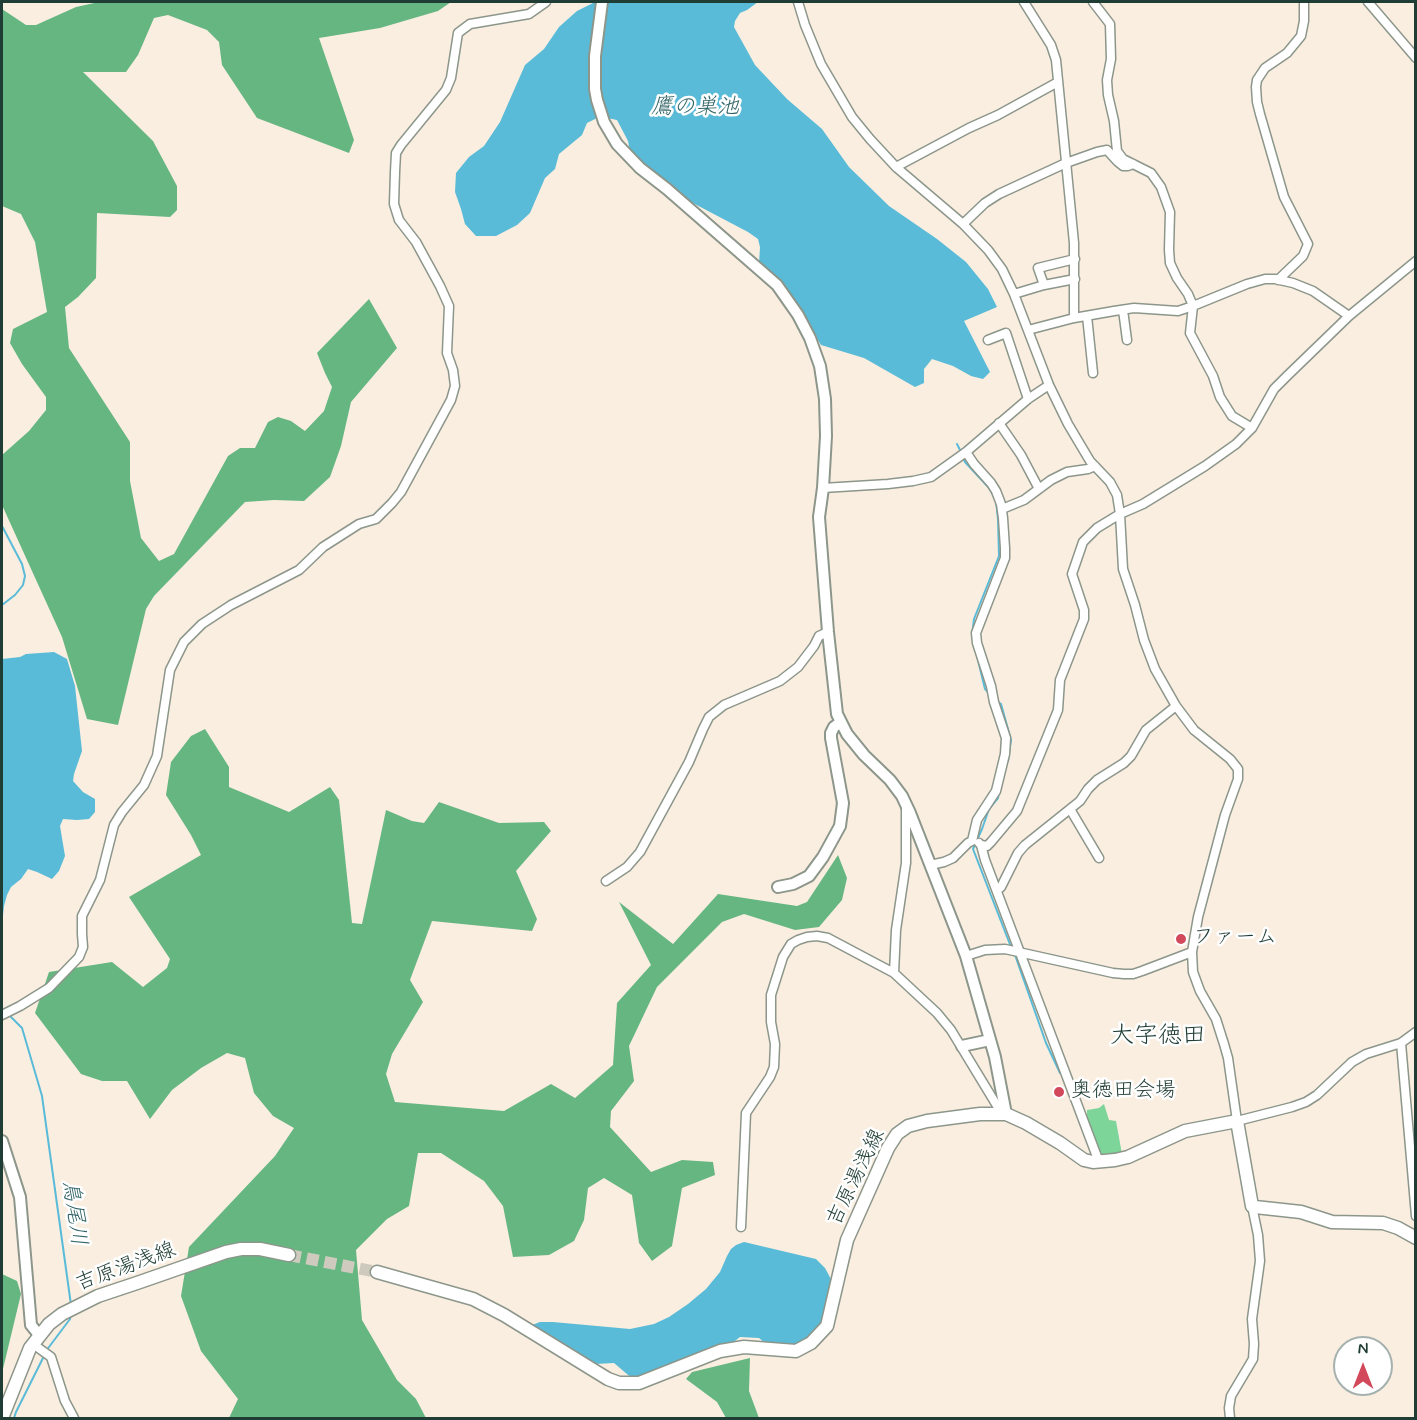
<!DOCTYPE html>
<html>
<head>
<meta charset="utf-8">
<style>
	body { margin:0 }
	#map { position:relative; width:1417px; height:1420px; overflow:hidden; background:#faeee1; font-family:Mynerve,sans-serif }
	canvas { display:block }
	.frame { position:absolute; inset:0; border:3px solid #1f3d34; pointer-events:none }
	.north { position:absolute; left:1333px; top:1336px; width:60px; height:60px; box-sizing:border-box; background:#fff; border:2px solid #a5b1ae; border-radius:50%; rotate:0deg; font-size:16px; font-weight:700; line-height:24px; text-align:center; color:#1f3d34 }
	.north::after { content:''; display:block; margin:auto; width:21px; height:27px; background:#d1495b; clip-path:polygon(50% 0,100% 100%,50% 72%,0 100%) }
</style>
</head>
<body>
<div id="map">
<canvas width="1417" height="1420"></canvas>
<div class="frame"></div>
<div class="north">N</div>
</div>
<script>
const ctx = document.querySelector('canvas').getContext('2d');
ctx.lineJoin = 'round';
function paint(path, color) { ctx.fillStyle = color; ctx.fill(path, 'evenodd'); }
const toPath = rows => new Path2D(rows.map(r => 'M' + r).join(''));
function stroke(path, color, width, dash) { ctx.strokeStyle = color; ctx.lineWidth = width; ctx.lineCap = dash ? 'butt' : 'round'; ctx.setLineDash(dash || []); ctx.stroke(path); }
function write(font, color, halo, rows, align = 'center') {
  ctx.font = font + ' Mynerve,"Klee One",sans-serif'; ctx.lineWidth = 5; ctx.setLineDash([]); ctx.textBaseline = 'middle'; ctx.strokeStyle = halo; ctx.fillStyle = color; for (const [text, x, y, turn = 0] of rows) {
    ctx.save(); ctx.translate(x, y); ctx.rotate((+turn || 0) * Math.PI / 180); ctx.textAlign = isNaN(turn) ? turn : align; if (halo) ctx.strokeText(text, 0, 0); ctx.fillText(text, 0, 0); ctx.restore();
  }
}
const green = toPath([
	[1104,1104,1109,1120,1116,1121,1122,1154,1100,1157,1087,1125,1087,1110,1099,1108]
]);
const forest = toPath([
	[99,2,451,2,438,11,380,28,319,38,354,140,349,153,257,118,222,65,219,42,207,30,168,15,154,18,138,55,126,72,83,72,153,141,177,186,177,210,170,217,97,213,96,278,78,297,65,307,69,348,130,442,130,481,141,538,159,561,174,554,228,456,240,448,255,448,268,422,278,417,291,421,305,431,324,411,332,387,325,373,317,353,369,299,397,348,351,402,341,446,330,477,304,501,274,500,245,502,154,596,146,609,118,725,87,719,62,637,2,505,2,455,29,431,46,410,46,397,22,364,10,343,13,329,47,312,35,242,21,214,2,206,2,9,26,25,36,25,76,7],
	[205,729,229,767,229,787,289,812,330,787,339,800,352,923,362,924,386,810,412,821,424,823,439,802,499,823,544,822,551,831,516,871,537,919,532,931,432,921,410,980,423,1002,392,1054,386,1074,395,1102,504,1111,551,1084,575,1098,613,1065,617,1003,651,965,619,902,673,944,718,894,797,906,807,902,838,855,847,878,842,900,819,927,795,930,744,914,722,922,657,987,629,1046,634,1081,611,1111,610,1127,651,1172,682,1160,713,1162,715,1175,682,1188,672,1246,652,1261,639,1243,632,1195,604,1178,588,1188,584,1220,574,1241,549,1255,513,1257,503,1206,484,1181,441,1153,418,1153,409,1206,387,1219,356,1250,362,1320,397,1380,416,1399,426,1418,229,1418,238,1399,201,1351,181,1296,189,1247,275,1156,294,1128,273,1116,254,1093,245,1058,227,1053,201,1068,172,1090,150,1119,127,1081,102,1081,81,1074,35,1013,49,972,112,962,143,987,167,968,170,959,129,897,201,855,191,835,166,795,171,762,191,736],
	[2,1274,17,1281,21,1294,2,1373],
	[750,1358,749,1391,759,1418,726,1418,717,1402,686,1379,692,1372]
]);
const water = toPath([
	[595,2,758,2,747,10,740,13,735,21,734,27,755,65,787,99,822,129,849,167,889,206,937,239,966,262,988,289,997,307,964,321,990,372,983,379,971,376,953,366,932,359,924,369,924,383,915,387,864,358,821,345,791,296,779,281,759,264,760,247,758,239,748,232,689,201,630,151,628,141,617,120,607,118,597,118,587,123,582,135,559,154,555,169,545,178,530,213,517,225,496,236,476,236,465,224,461,209,455,192,456,173,469,157,484,146,500,122,525,65,544,49,559,27,577,11],
	[54,652,67,659,75,686,82,751,74,774,73,781,83,792,95,799,95,812,89,819,77,820,63,819,60,826,65,856,59,871,52,879,37,872,28,869,21,879,11,887,7,895,4,906,2,925,2,659,20,657,26,654],
	[744,1242,816,1259,825,1268,832,1281,826,1325,800,1347,765,1343,759,1338,740,1337,731,1344,634,1380,614,1363,595,1364,532,1325,540,1322,553,1322,630,1329,654,1324,669,1317,688,1304,706,1289,720,1272,727,1256,731,1249,736,1245]
]);
const stream = toPath([
	[957,444,961,452],
	[963,458,965,462,990,489,996,501,998,519,999,556,974,619,972,635,973,639],
	[2,526,22,564,25,576,23,585,15,595,2,605],
	[977,656,985,689,989,693],
	[997,701,1001,704,1011,740,1008,761],
	[999,792,998,798,989,809,982,829,973,849,1011,947],
	[1015,955,1046,1043,1060,1073],
	[9,1015,22,1028,42,1096,71,1305],
	[46,1351,70,1319,71,1314],
	[14,1418,16,1412,44,1356]
]);
const secondaryTunnel = toPath([
	[289,1255,377,1272]
]);
const minor = toPath([
	[798,2,805,25,821,64,852,117,870,139,896,167,963,224,988,250,1002,269,1014,294,1049,385,1068,424,1090,461,1110,482,1117,495,1120,514,1123,569,1135,605,1144,640,1155,669,1176,706,1194,730,1230,759,1238,769,1238,779,1225,815,1198,917,1192,952,1193,972,1200,991,1216,1019,1224,1044,1228,1058,1237,1121,1292,1107,1306,1102,1317,1095,1352,1062,1366,1054,1401,1043,1416,1032],
	[1024,2,1051,45,1056,60,1074,243,1074,318],
	[1093,2,1110,24,1111,59,1107,80,1108,95,1114,121,1117,151,1123,159,1151,173,1161,187,1170,212,1169,250,1170,263,1177,278,1188,294,1193,306,1190,333,1213,376,1220,397,1232,416,1252,428],
	[1368,2,1416,58],
	[896,167,969,128,998,115,1058,82],
	[963,224,985,203,999,194,1066,163,1097,152,1107,150,1118,162,1123,166,1128,166,1133,164],
	[1278,280,1303,256,1308,244,1284,197,1260,114,1257,102,1256,87,1257,80,1265,68,1287,53,1301,36,1304,21,1304,2],
	[1044,285,1038,268,1075,259],
	[1014,294,1044,285,1075,279],
	[1123,310,1127,340],
	[1087,316,1093,373],
	[1028,330,1074,318,1114,311,1134,308,1178,311,1193,306,1247,284,1265,279,1275,279,1293,283,1313,291,1349,316],
	[988,340,1006,333,1028,399],
	[999,423,1021,455,1039,489],
	[823,488,888,484,913,481,931,477,966,452,1028,399,1049,385],
	[1002,509,1024,500,1051,480,1067,472,1088,469,1095,466],
	[1070,809,1099,858],
	[979,843,981,845,985,860,1099,1162],
	[981,845,987,846,991,842,1017,811,1058,710,1060,680,1084,619,1084,610,1072,574,1083,542,1097,528,1120,514,1143,504,1205,466,1236,444,1252,428,1274,389,1287,376,1349,316,1416,261],
	[930,865,944,862,953,858,968,843,972,841,977,820,996,791,1005,754,1006,738,994,702,991,686,977,643,976,633,1005,558,1005,548,1003,518,1001,504,996,491,991,483,974,464,966,452],
	[606,881,627,867,640,852,689,762,703,729,709,717,724,705,780,681,798,667,814,646,819,636,828,632],
	[997,890,1001,887,1018,853,1025,845,1080,801,1088,789,1097,780,1124,763,1131,756,1146,730,1176,706],
	[966,956,985,950,1005,949,1113,973,1124,974,1133,974,1142,971,1192,952],
	[894,973,896,930,906,863,906,806],
	[2,1015,20,1006,49,988,79,957,83,947,82,934,82,916,100,880,114,825,122,812,144,785,157,756,170,670,184,642,202,624,231,605,299,570,323,547,359,524,376,519,392,503,401,492,451,400,455,386,453,370,447,353,449,306,440,286,416,242,399,220,394,204,395,172,396,153,401,145,446,90,451,78,458,33,470,24,529,14,546,2],
	[1401,1043,1416,1216],
	[741,1227,746,1113,770,1077,774,1067,775,1044,771,1022,771,995,783,957,791,944,798,940,807,937,817,936,828,938,894,973,937,1013,951,1030,1002,1114],
	[33,1344,51,1357,65,1401,74,1418],
	[1230,1418,1229,1408,1231,1396,1253,1359,1254,1344,1252,1319,1260,1261,1258,1235,1252,1206]
]);
const tertiary = toPath([
	[602,2,595,56,595,89,597,100,604,122,617,144,640,168,667,189,777,285,798,315,810,338,820,366,825,399,826,436,823,488,819,517,828,632,837,714,847,734,864,755,890,780,902,796,910,813,966,956,995,1057,1006,1114],
	[778,887,793,884,809,876,823,857,840,826,843,803,831,738,831,733,834,727,841,722],
	[962,1046,990,1040],
	[2,1141,20,1197,31,1325,39,1335]
]);
const secondary = toPath([
	[377,1272,473,1299,504,1315,608,1379,619,1383,639,1383,720,1351,744,1347,796,1351,811,1343,827,1326,847,1240,888,1148,897,1134,908,1126,927,1121,980,1114,1006,1114,1026,1123,1060,1143,1084,1160,1093,1162,1115,1160,1128,1157,1185,1131,1237,1121,1252,1206,1255,1207,1301,1212,1332,1222,1383,1223,1398,1228,1416,1238],
	[2,1418,30,1348,49,1324,62,1314,98,1296,137,1283,226,1252,241,1249,260,1249,289,1255]
]);
const markers = [
	[1181,939,6,"#d1495b"],
	[1059,1092,6,"#d1495b"]
];
const poiNames = [
	["ファーム",1193,939],
	["奥徳田会場",1071,1092]
];
const streetNames = [
	["吉原湯浅線",857,1178,-64],
	["吉原湯浅線",126,1268,-20]
];
const waterNames = [
	["鷹の巣池",695,108],
	["鳥尾川",73,1213,82]
];
const quarterNames = [
	["大字徳田",1158,1037]
];
paint(green, '#7dd59a');
paint(forest, '#66b682');
paint(water, '#59bbd7');
stroke(stream, '#59bbd7', 2);
stroke(secondaryTunnel, '#cecbbe', 12, [12, 6]);
stroke(minor, '#8c968a', 11);
stroke(tertiary, '#8c968a', 14);
stroke(secondary, '#8c968a', 15);
stroke(minor, '#fff', 8);
stroke(tertiary, '#fff', 10);
stroke(secondary, '#fff', 12);
for (const [x, y, r, color] of markers) { const dot = new Path2D(); dot.arc(x, y, r, 0, 2 * Math.PI); ctx.fillStyle = color; ctx.fill(dot); stroke(dot, '#fff', 2); }
write('21px', '#1f3d34', '#fff', poiNames, 'left');
write('21px', '#1f3d34', '#fff', streetNames);
write('italic 22px', '#306365', '#fff', waterNames);
write('24px', '#1f3d34', '#fff', quarterNames);
</script>
</body>
</html>
